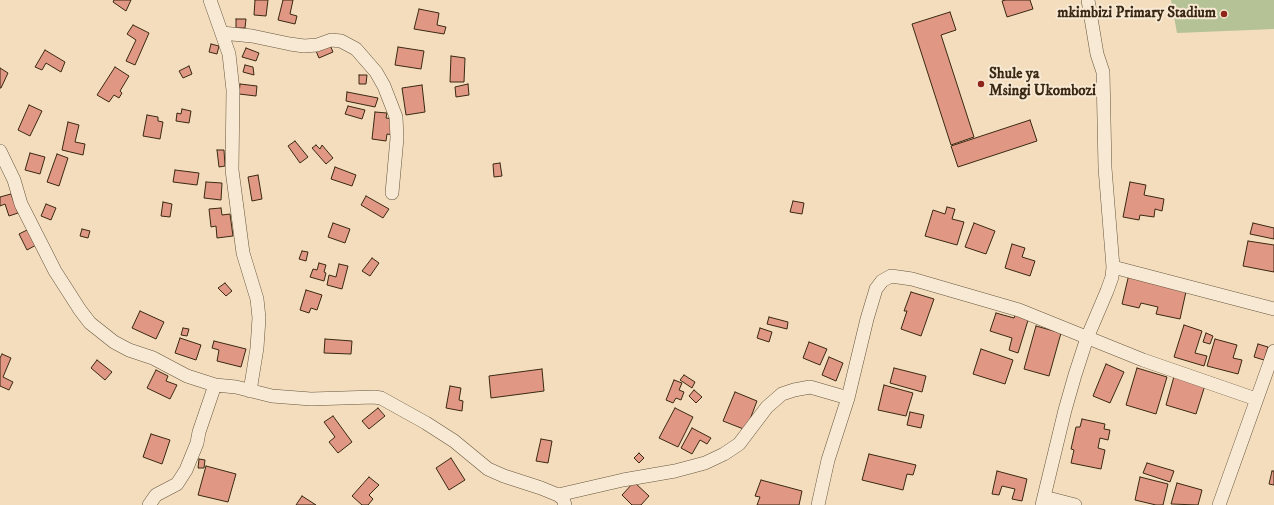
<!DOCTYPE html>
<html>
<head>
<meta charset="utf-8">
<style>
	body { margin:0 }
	canvas { display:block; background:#f3ddbd }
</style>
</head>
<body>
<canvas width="1274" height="505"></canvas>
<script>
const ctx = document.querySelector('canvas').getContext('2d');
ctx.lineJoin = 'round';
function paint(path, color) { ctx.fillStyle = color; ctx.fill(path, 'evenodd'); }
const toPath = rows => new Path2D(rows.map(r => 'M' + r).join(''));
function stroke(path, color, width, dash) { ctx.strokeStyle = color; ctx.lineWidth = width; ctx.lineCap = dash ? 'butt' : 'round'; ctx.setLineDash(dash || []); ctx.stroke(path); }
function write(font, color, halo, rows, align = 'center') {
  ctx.font = font + ' "IM FELL DW Pica",serif'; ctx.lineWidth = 4; ctx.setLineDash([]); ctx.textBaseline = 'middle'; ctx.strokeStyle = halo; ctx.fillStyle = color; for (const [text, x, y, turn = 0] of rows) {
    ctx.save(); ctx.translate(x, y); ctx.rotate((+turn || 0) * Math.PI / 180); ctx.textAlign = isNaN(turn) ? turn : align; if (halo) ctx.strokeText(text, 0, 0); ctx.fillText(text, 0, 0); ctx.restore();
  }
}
const green = toPath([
	[1171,0,1274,0,1274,29,1177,33]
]);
const building = toPath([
	[114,0,131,0,126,11,113,2,114,0],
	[255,0,268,0,266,16,254,15,255,0],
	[283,0,293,0,290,14,297,16,295,24,278,20,283,0],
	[1005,0,1030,0,1033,9,1007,17,1002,1,1005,0],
	[419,9,439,13,437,25,446,27,444,34,414,29,419,9],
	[950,12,956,30,941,35,974,137,951,145,912,24,950,12],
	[236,19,246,19,245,28,236,28,236,19],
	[133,25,149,33,135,65,126,61,136,40,127,34,133,25],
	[211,44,219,46,217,54,209,52,211,44],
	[330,45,333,52,319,58,316,51,330,45],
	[398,47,424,51,421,69,395,65,398,47],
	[246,48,259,53,256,61,242,57,246,48],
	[45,50,65,62,61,72,46,63,42,70,35,67,45,50],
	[451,56,465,58,464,82,450,82,451,56],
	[245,65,253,67,254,75,243,72,245,65],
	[189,66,192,74,183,78,179,71,189,66],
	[115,67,129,76,120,91,122,93,119,98,114,95,109,102,97,95,115,67],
	[0,68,8,73,1,88,0,88,0,68],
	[359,75,367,75,366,84,359,84,359,75],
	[240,84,257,86,256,96,239,94,240,84],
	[468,84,469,95,456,97,455,87,468,84],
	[422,85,425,112,406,115,402,88,422,85],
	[347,92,378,98,375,107,346,101,347,92],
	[29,105,42,111,30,136,18,130,29,105],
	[348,106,365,110,362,119,345,114,348,106],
	[182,109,191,111,189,123,176,121,177,113,181,114,182,109],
	[375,112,387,113,386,118,395,119,393,135,387,134,386,141,372,139,375,112],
	[147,115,158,117,158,121,163,122,160,139,143,136,147,115],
	[1030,120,1037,141,958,167,951,146,1030,120],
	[68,122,79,125,75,142,85,144,83,155,62,150,68,122],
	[295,141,308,157,300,163,288,146,295,141],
	[316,145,320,149,322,145,333,158,326,164,312,148,316,145],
	[217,150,224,150,225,166,219,167,217,150],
	[30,153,45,157,40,174,25,170,30,153],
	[57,154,68,158,59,186,47,182,57,154],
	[500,163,502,176,494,177,493,164,500,163],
	[335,167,356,175,352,186,331,179,335,167],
	[175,170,199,173,197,185,173,182,175,170],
	[258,175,262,199,252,201,248,177,258,175],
	[206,182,222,183,221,200,204,198,206,182],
	[1130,182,1146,185,1144,195,1164,199,1162,211,1155,209,1154,217,1140,215,1139,220,1123,217,1130,182],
	[11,194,18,213,9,216,5,204,0,206,0,197,11,194],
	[366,196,389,209,383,218,361,205,366,196],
	[793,201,804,203,802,214,790,212,793,201],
	[163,202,172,204,170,217,161,216,163,202],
	[46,204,56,208,51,220,41,216,46,204],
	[947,207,955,209,952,219,964,222,957,245,925,236,933,210,945,214,947,207],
	[221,208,222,215,230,214,233,236,217,238,216,226,211,227,209,209,221,208],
	[333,223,350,229,345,243,328,237,333,223],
	[974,223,995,231,986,254,965,247,974,223],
	[1253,223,1274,228,1274,239,1250,234,1253,223],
	[29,229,38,244,27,250,19,234,29,229],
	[82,229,90,231,88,238,80,236,82,229],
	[1248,241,1274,245,1274,272,1243,266,1248,241],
	[1012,244,1025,248,1022,257,1035,261,1030,276,1005,268,1012,244],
	[302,251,308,252,306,261,299,259,302,251],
	[372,258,379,263,370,276,362,271,372,258],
	[319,263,326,265,324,272,326,273,324,281,310,277,313,269,317,270,319,263],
	[339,264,348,266,342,289,327,285,329,275,336,277,339,264],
	[1129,274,1187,287,1180,319,1156,314,1158,307,1141,303,1139,308,1122,304,1129,274],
	[225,283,232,291,226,296,218,288,225,283],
	[306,290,322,295,317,310,311,308,309,313,300,310,306,290],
	[911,292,934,299,921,336,901,329,907,311,904,311,911,292],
	[140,311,164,322,156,339,132,328,140,311],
	[996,313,1014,318,1016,313,1029,317,1018,353,1009,350,1012,338,990,331,996,313],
	[769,317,788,322,787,329,767,324,769,317],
	[1184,325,1202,331,1195,353,1207,356,1204,366,1174,357,1184,325],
	[1036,326,1061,333,1049,376,1024,369,1036,326],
	[183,328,189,329,187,336,181,335,183,328],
	[760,328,772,332,769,342,757,338,760,328],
	[1206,333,1213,336,1210,344,1203,342,1206,333],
	[180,338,201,345,196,360,175,353,180,338],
	[325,339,352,341,351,354,324,353,325,339],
	[1215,339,1237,345,1233,358,1242,360,1238,374,1207,366,1215,339],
	[214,341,246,349,241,367,217,361,219,350,212,348,214,341],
	[809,342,827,349,820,365,803,358,809,342],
	[1258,344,1268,347,1264,360,1254,357,1258,344],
	[981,349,1013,360,1005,384,973,374,981,349],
	[2,354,11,358,3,377,13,382,9,390,0,386,0,358,2,354],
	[829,357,843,363,836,381,822,375,829,357],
	[97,360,112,372,105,380,91,368,97,360],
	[1106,364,1124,372,1110,403,1093,396,1106,364],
	[894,368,926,376,922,392,890,383,894,368],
	[1137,368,1167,377,1156,414,1126,405,1137,368],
	[542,369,544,391,491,398,489,376,542,369],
	[156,370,168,376,166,381,177,385,170,399,147,388,156,370],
	[1175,373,1206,382,1196,414,1166,405,1175,373],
	[684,375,695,382,692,388,680,380,684,375],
	[674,380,682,383,679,390,684,392,681,400,676,398,673,403,666,400,674,380],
	[884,385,913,393,906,416,878,410,884,385],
	[450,386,461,388,459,400,463,401,462,411,446,408,450,386],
	[694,390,702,397,696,403,689,396,694,390],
	[735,392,757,401,746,430,723,421,735,392],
	[378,408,385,416,369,429,362,421,378,408],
	[675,408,693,417,678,447,659,438,675,408],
	[910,412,924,415,921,428,907,425,910,412],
	[333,416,352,442,338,453,329,442,335,437,324,422,333,416],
	[1082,419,1105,424,1104,429,1110,430,1108,440,1100,438,1098,448,1105,450,1101,469,1071,463,1074,450,1071,449,1076,427,1080,427,1082,419],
	[692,428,711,438,707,444,700,440,692,454,681,448,692,428],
	[151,434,170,440,162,464,143,457,151,434],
	[541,439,552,441,548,463,536,461,541,439],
	[639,453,644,458,639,463,634,458,639,453],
	[869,454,916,465,913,475,907,474,903,490,862,480,869,454],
	[451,458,465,480,449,490,436,468,451,458],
	[199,459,205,460,204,468,198,468,199,459],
	[1147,463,1174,471,1170,482,1143,473,1147,463],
	[206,466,236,474,228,502,198,495,206,466],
	[997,471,1027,479,1022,501,1012,499,1015,489,1002,486,999,495,992,494,997,471],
	[1272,471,1274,471,1274,485,1269,484,1272,471],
	[369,477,379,485,369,495,373,499,368,505,362,505,352,496,369,477],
	[1140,477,1168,484,1163,505,1156,505,1135,500,1140,477],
	[761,480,802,491,799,505,757,505,760,497,755,496,761,480],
	[634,482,649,496,641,505,632,505,622,495,634,482],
	[1177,483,1202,490,1198,505,1171,504,1177,483],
	[302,496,316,505,296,505,302,496]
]);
const street = toPath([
	[210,0,229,54,233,90,232,170,243,253,257,299,259,318,257,348,250,391],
	[222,33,252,36,290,44,304,46,317,45,331,40,341,41,356,49,376,72,384,86,396,117,397,138,392,193],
	[0,151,14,180,21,204,55,271,80,310,90,323,114,342,129,350,153,358,187,376,215,385,236,387,272,396,311,399,374,397,381,398,426,423,454,441,488,469,504,476,541,488,558,495,563,499,565,505],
	[1113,267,1274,309],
	[558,495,623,480,675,471,705,463,724,454,739,444,767,407,782,394,794,390,810,387,848,398],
	[1044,497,1075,505],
	[149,505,156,495,177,484,186,470,197,443,199,432,215,385],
	[818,505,828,460,848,398,867,319,876,289,882,281,891,276,912,279,1019,310,1143,360,1256,399],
	[1042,505,1065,410,1075,375,1087,338,1107,291,1112,277,1113,267,1105,168,1103,72,1097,54,1088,0],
	[1219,505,1274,351]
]);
const markers = [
	[1224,14,4,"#8f2418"],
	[981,84,4,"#8f2418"]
];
const poiNames = [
	["mkimbizi Primary Stadium",1216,14],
	["Shule ya",989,75,"left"],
	["Msingi Ukombozi",989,92,"left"]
];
paint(green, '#b4c296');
paint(building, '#e09783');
stroke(building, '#3a2912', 1);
stroke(street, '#68563d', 14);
stroke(street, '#f7e9d4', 13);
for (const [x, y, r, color] of markers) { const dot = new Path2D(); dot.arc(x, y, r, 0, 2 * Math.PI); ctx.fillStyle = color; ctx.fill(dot); stroke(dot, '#f7e9d4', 1.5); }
write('bold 15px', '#3a2912', '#f7e9d4', poiNames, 'right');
</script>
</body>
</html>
